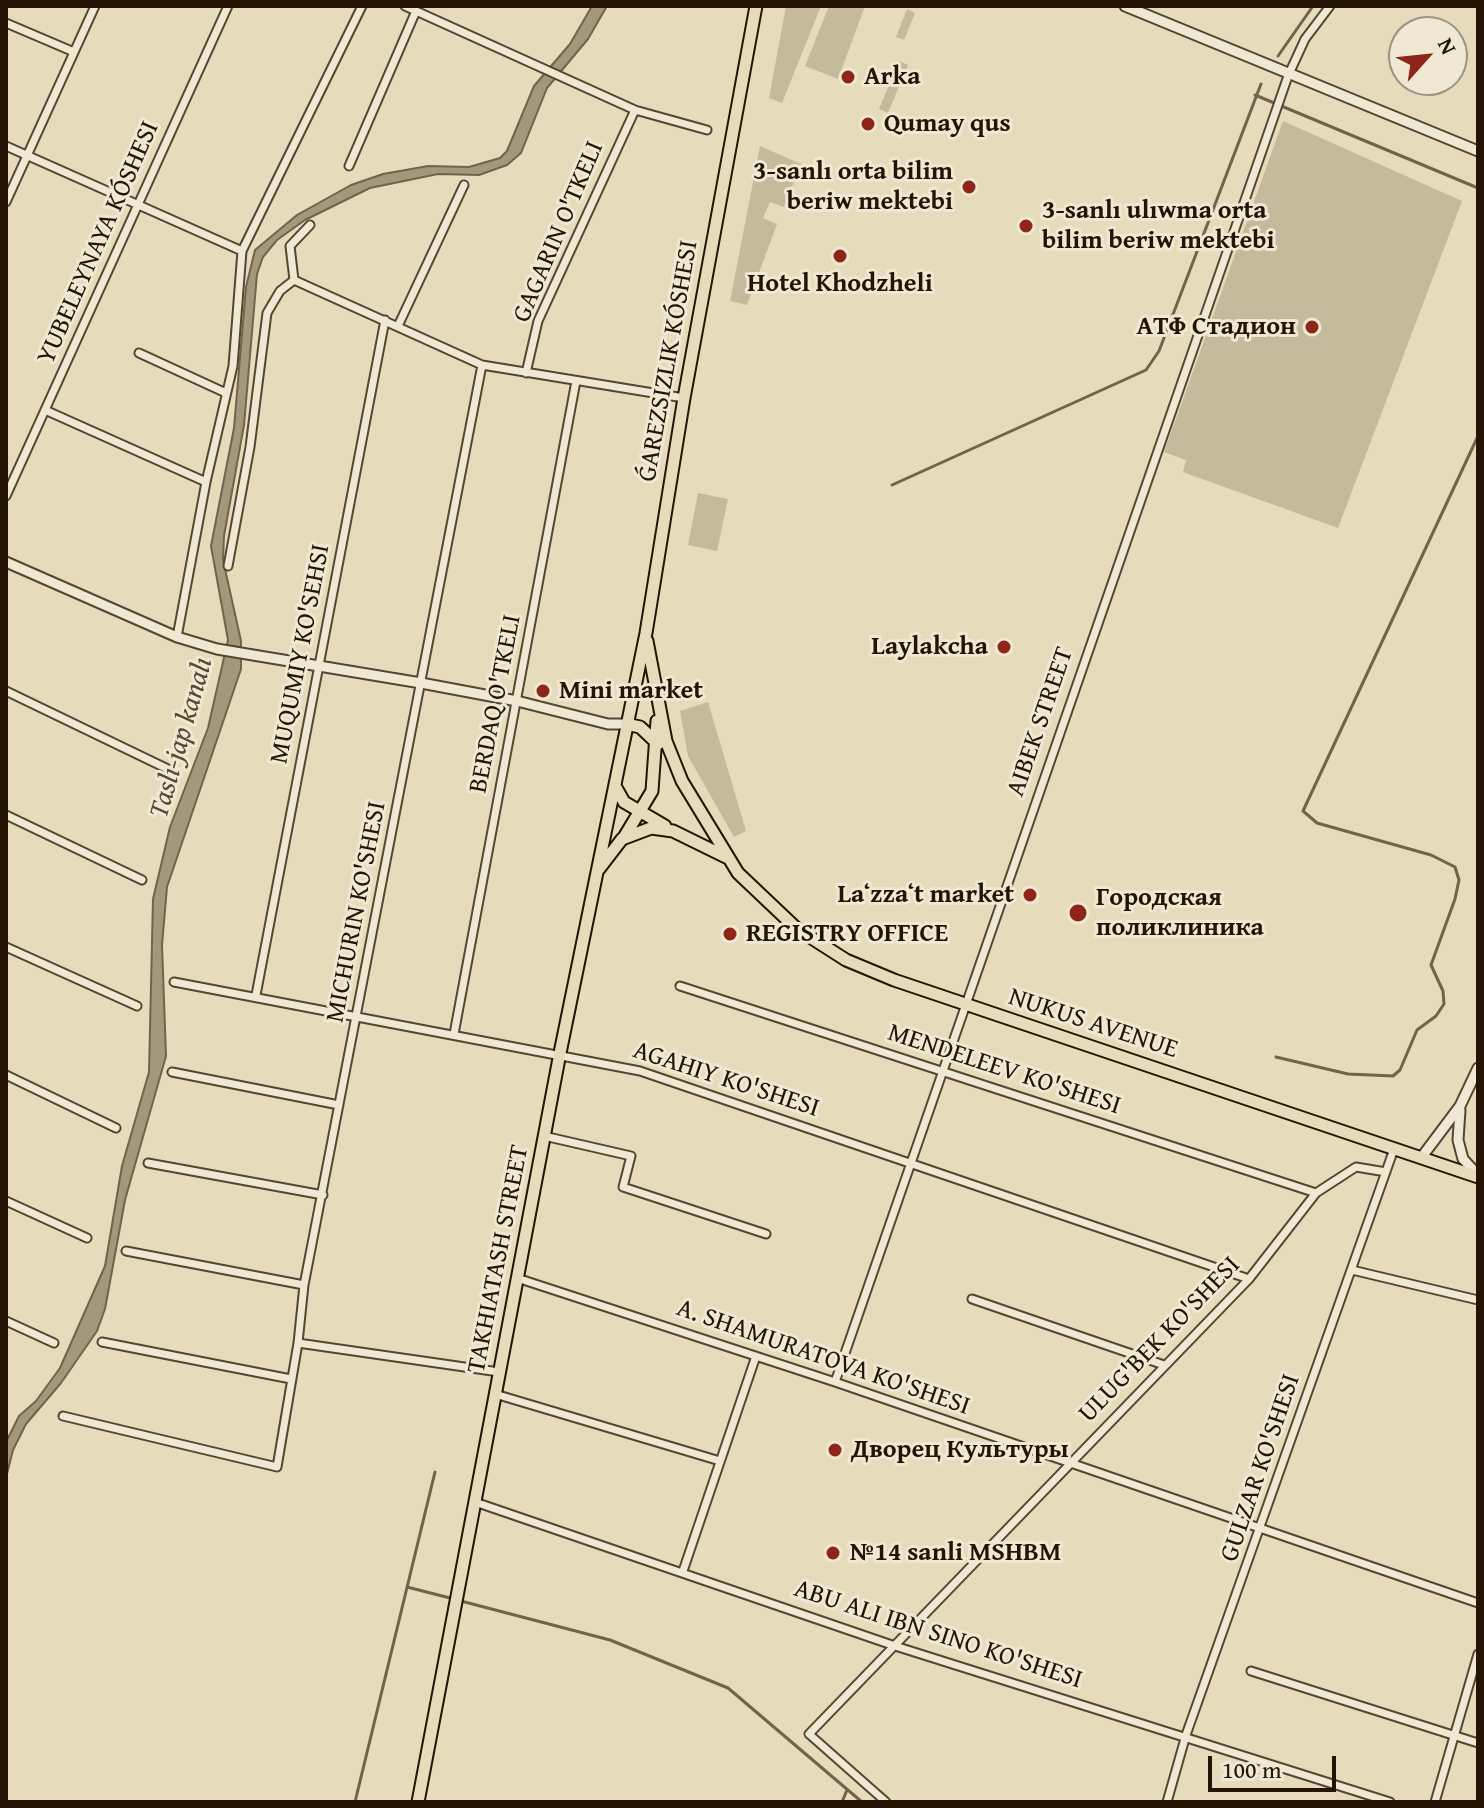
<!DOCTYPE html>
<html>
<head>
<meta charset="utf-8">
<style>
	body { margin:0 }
	#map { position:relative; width:1484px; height:1808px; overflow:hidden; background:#e6dcbb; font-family:"Gentium Book Plus",serif }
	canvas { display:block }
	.frame { position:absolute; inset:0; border:8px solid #251403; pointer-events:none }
	.north { position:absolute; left:1388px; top:16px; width:80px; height:80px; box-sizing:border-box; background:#efe8d3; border:2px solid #9e9380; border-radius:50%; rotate:63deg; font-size:22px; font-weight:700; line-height:32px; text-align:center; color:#251403 }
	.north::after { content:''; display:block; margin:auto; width:28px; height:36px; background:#8f2418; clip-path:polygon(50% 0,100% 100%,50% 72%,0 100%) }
	.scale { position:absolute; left:1208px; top:1756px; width:128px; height:36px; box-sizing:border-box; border:4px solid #251403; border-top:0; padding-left:10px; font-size:24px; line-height:28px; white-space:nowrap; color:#251403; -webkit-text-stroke:6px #efe8d3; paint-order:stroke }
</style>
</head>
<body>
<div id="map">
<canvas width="1484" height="1808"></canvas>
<div class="frame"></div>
<div class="north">N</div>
<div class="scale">100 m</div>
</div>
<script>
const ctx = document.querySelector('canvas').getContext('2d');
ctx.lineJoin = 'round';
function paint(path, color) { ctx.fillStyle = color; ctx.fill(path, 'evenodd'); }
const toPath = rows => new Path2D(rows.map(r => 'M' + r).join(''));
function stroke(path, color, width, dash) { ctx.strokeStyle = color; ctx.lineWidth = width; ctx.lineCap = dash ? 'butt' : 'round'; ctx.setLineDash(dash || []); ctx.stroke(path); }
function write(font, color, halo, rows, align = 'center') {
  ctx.font = font + ' "Gentium Book Plus",serif'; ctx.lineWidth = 6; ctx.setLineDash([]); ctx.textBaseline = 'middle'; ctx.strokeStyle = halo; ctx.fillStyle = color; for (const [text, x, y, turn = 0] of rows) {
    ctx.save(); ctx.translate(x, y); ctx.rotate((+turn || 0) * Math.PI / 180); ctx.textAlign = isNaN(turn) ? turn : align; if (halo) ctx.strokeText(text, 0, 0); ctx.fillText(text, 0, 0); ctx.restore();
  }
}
const green = toPath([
	[786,6,821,6,782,103,769,98],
	[829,6,865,6,838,79,805,66],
	[907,9,915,13,904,40,896,37],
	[899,61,908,65,888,113,879,109],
	[1283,121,1462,201,1338,528,1183,472,1186,460,1164,452],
	[760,146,801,164,784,207,770,202,763,218,777,224,747,305,730,301],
	[698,493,728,499,717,551,688,545],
	[708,702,746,831,734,837,688,756,680,711]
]);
const water = toPath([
	[592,6,607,6,588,39,547,88,521,153,507,165,479,175,438,174,370,188,305,220,277,240,263,257,257,274,244,425,224,536,223,560,241,641,241,669,167,887,162,945,166,1056,125,1200,105,1309,97,1331,61,1383,26,1424,13,1450,6,1478,7,1440,19,1416,36,1401,60,1368,105,1266,122,1166,149,1072,153,899,170,827,208,728,228,640,211,546,234,428,246,287,255,250,297,215,351,185,383,174,428,166,469,167,500,158,507,151,534,86,570,44,592,6]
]);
const stream = toPath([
	[1278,56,1313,6],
	[1255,95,1478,188],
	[892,485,1146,370,1159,351,1261,84],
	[1276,1057,1348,1074,1393,1076,1400,1070,1417,1030,1436,1016,1444,1004,1443,991,1431,965,1455,899,1459,880,1455,867,1431,855,1317,823,1303,811,1478,436],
	[407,1587,454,1599],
	[461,1601,610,1640,728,1688,862,1802],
	[355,1802,435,1472],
	[842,1802,847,1790]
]);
const minor = toPath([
	[405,6,635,110,707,130],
	[6,23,74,52],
	[6,146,242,251],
	[349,166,416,11],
	[6,202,95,6],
	[294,280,482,365,684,398],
	[294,280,290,246,310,225],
	[398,326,464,185],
	[139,353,226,393],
	[526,373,538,321,635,110],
	[45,410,206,482],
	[6,496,228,6],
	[228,566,250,447,267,313,280,291,294,280],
	[177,637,206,482,233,366,242,251,362,6],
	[6,691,172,771],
	[6,815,142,880],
	[6,947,137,1006],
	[174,982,640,1071,1249,1279],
	[680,986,1316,1193],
	[256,995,385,320],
	[454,1034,576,381],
	[172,1072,339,1105],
	[6,1075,116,1128],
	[544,1136,631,1156,623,1187,766,1234],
	[148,1163,323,1195],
	[6,1201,87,1238],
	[126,1251,304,1285],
	[1352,1270,1478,1300],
	[517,1278,835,1382,1478,1603],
	[972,1299,1164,1365],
	[6,1321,54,1343],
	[102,1342,291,1379],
	[298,1343,499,1372],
	[835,1382,1288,76,1305,39,1330,6],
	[495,1394,720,1461],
	[63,1416,277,1467,298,1343,304,1285,482,365],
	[475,1502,895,1646,1390,1802],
	[683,1571,756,1356],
	[1251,1671,1478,1743],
	[886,1802,809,1734,1249,1279,1316,1193,1356,1167,1386,1172],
	[1167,1802,1186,1735,1394,1149],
	[1435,1802,1478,1654]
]);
const tertiary = toPath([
	[1125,6,1478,151],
	[6,562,177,637,217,649,421,683,517,701,608,724,626,724],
	[1460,1110,1458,1140,1463,1159,1478,1175],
	[1421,1158,1460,1106,1478,1068]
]);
const primary = toPath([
	[647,641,666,741,682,781,738,873,796,928,846,960,894,980,1478,1177],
	[626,724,640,727,658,744],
	[615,786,624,802,665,826],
	[623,839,652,791,657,721],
	[599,869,622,839,651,828,673,831,726,857],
	[418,1802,560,1053,646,633,684,398,756,6]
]);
const markers = [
	[848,77,8,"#8f2418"],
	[868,124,8,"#8f2418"],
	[969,187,8,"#8f2418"],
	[1026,226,8,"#8f2418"],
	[840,256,8,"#8f2418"],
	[1312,327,8,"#8f2418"],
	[1004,647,8,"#8f2418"],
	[543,691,8,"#8f2418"],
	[1030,895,8,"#8f2418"],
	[1078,913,10,"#8f2418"],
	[730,934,8,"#8f2418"],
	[835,1450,8,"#8f2418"],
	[833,1553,8,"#8f2418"]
];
const poiNames = [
	["Arka",864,77],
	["Qumay qus",884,124],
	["3-sanlı orta bilim",953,172,"right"],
	["beriw mektebi",953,202,"right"],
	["3-sanlı ulıwma orta",1042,211],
	["bilim beriw mektebi",1042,241],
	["Hotel Khodzheli",840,284,"center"],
	["АТФ Стадион",1296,327,"right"],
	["Laylakcha",988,647,"right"],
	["Mini market",559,691],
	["Laʻzzaʻt market",1014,895,"right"],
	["Городская",1096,898],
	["поликлиника",1096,928],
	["REGISTRY OFFICE",746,934],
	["Дворец Культуры",851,1450],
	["№14 sanli MSHBM",849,1553]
];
const streetNames = [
	["GAGARIN O'TKELI",559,232,-67],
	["YUBELEYNAYA KÓSHESI",99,243,-66],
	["ǴAREZSIZLIK KÓSHESI",669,361,-80],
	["MUQUMIY KO'SEHSI",301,654,-79],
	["BERDAQ O'TKELI",496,704,-79],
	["AIBEK STREET",1041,722,-71],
	["MICHURIN KO'SHESI",357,912,-79],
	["NUKUS AVENUE",1093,1024,18],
	["MENDELEEV KO'SHESI",1004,1070,18],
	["AGAHIY KO'SHESI",726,1080,18],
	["TAKHIATASH STREET",499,1259,-79],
	["ULUG'BEK KO'SHESI",1160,1340,-46],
	["A. SHAMURATOVA KO'SHESI",823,1358,19],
	["GULZAR KO'SHESI",1261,1468,-71],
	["ABU ALI IBN SINO KO'SHESI",938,1635,18]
];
const waterNames = [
	["Taslı-jap kanalı",182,738,-74]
];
paint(green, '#c5ba9c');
paint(water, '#a4987c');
stroke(water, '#71634c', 2);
stroke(stream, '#71634c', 3);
stroke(minor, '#554631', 11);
stroke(tertiary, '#554631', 13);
stroke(primary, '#251403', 15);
stroke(minor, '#efe8d3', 7);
stroke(tertiary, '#efe8d3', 9);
stroke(primary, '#e6dcbb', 11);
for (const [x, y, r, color] of markers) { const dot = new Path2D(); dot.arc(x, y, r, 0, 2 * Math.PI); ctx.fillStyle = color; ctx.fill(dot); stroke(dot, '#efe8d3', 3); }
write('bold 26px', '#251403', '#efe8d3', poiNames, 'left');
write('26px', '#251403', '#efe8d3', streetNames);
write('italic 28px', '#584933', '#efe8d3', waterNames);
</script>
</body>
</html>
